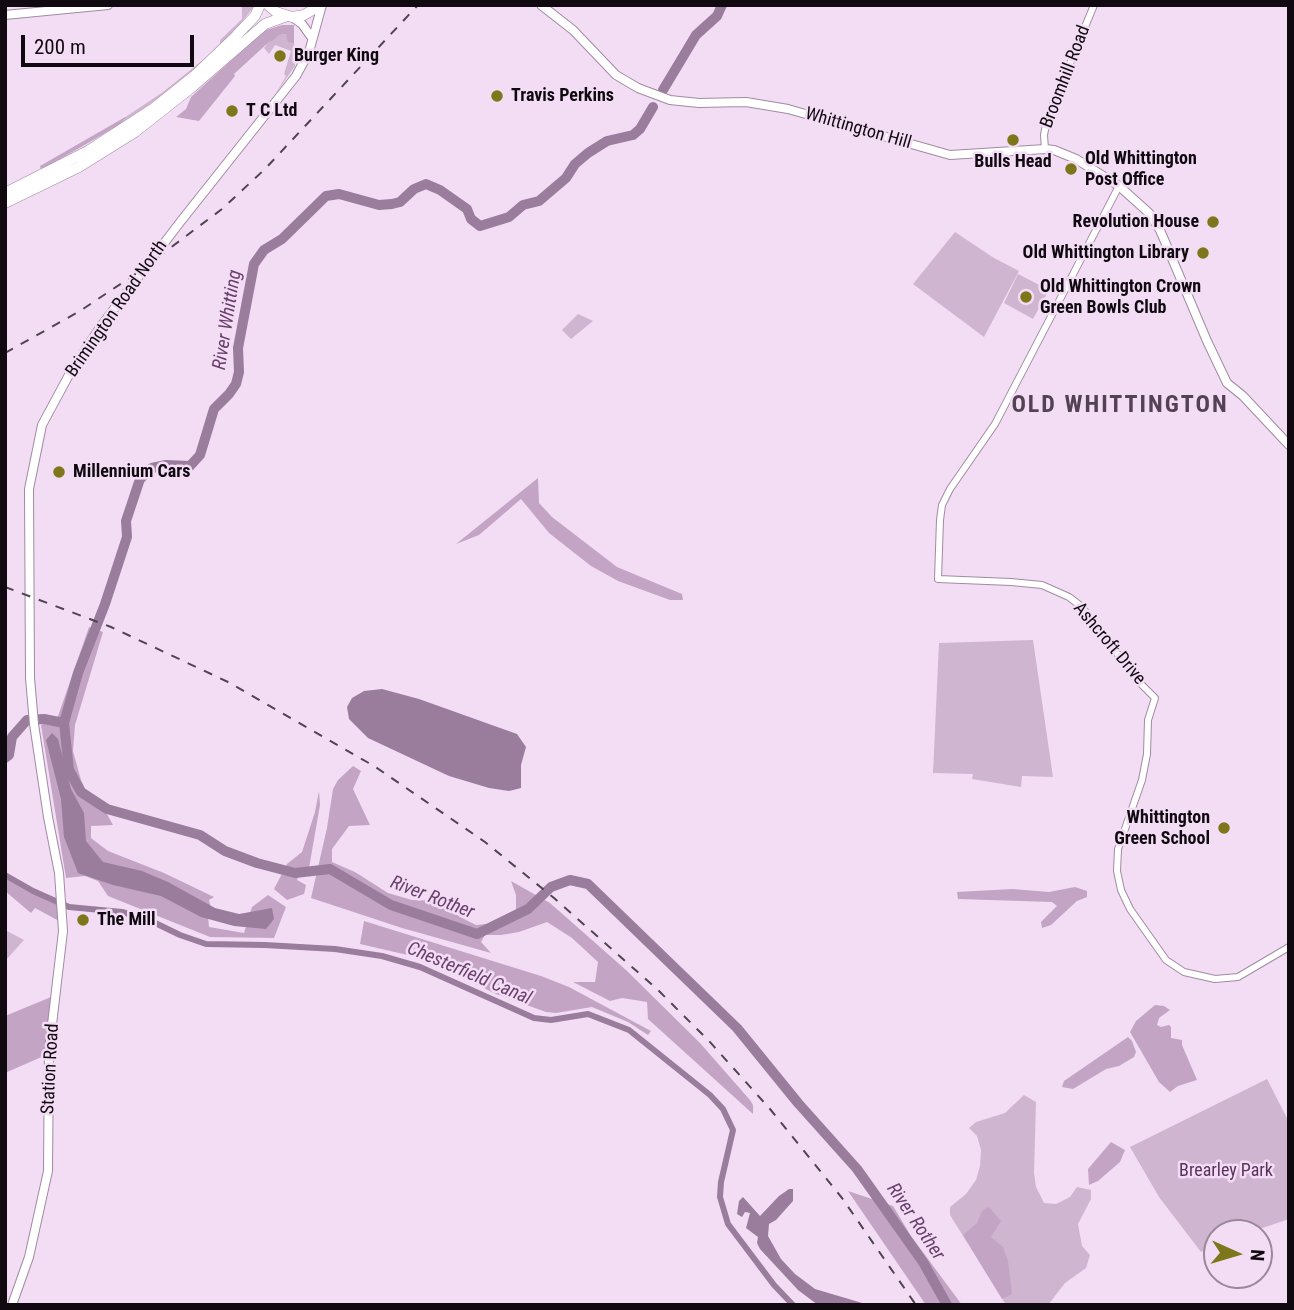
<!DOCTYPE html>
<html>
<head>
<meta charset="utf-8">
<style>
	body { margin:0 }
	#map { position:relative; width:1294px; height:1310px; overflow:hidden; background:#f3ddf5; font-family:"Roboto Condensed",sans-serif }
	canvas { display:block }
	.frame { position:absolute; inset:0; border:7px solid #100910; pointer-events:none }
	.north { position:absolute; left:1203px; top:1219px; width:70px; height:70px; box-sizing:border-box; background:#f3ddf5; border:2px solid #988899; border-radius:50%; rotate:94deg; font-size:19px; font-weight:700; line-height:28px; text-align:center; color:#100910 }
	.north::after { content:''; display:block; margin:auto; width:24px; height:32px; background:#7d761a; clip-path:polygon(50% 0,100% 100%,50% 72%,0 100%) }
	.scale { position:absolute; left:21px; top:35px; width:173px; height:32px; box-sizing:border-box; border:4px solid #100910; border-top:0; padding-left:9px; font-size:21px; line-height:24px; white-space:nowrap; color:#100910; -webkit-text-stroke:5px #f3ddf5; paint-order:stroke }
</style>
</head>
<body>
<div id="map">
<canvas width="1294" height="1310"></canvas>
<div class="frame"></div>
<div class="north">N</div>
<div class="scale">200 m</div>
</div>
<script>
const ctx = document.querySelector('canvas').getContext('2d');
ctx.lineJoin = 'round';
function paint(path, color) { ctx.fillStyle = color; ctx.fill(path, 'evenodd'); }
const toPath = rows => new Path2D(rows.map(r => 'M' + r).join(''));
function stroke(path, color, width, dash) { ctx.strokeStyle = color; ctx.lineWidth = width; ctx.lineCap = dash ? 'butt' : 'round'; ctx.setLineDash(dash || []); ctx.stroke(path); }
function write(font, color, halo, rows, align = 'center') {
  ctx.font = font + ' "Roboto Condensed",sans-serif'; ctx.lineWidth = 5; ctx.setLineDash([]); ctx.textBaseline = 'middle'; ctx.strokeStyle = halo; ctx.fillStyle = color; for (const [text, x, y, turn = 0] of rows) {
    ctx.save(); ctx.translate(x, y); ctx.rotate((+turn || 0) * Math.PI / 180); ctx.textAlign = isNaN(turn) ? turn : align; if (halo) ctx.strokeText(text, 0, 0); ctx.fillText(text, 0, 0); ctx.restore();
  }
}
const green = toPath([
	[242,5,255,5,224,45,169,93,99,141,62,160,121,124,127,116,163,92,213,52,220,44,220,40,242,19],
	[286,34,290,43,294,44,295,66,276,93,286,76,284,74,291,51,275,45,269,54,264,48,270,40,272,42,279,35],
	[955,232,994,258,1019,271,984,337,913,284],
	[1018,274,1049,290,1033,319,1004,303],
	[578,314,593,321,571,339,562,330],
	[1033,640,1053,777,1022,776,1021,787,972,779,973,774,933,773,939,643],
	[5,930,24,940,5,961],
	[1267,1079,1289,1122,1289,1219,1248,1233,1217,1233,1217,1245,1201,1252,1159,1197,1130,1147],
	[1024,1095,1036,1102,1034,1173,1036,1187,1044,1203,1056,1204,1070,1197,1077,1187,1091,1190,1091,1199,1078,1224,1082,1246,1090,1255,1086,1268,1065,1283,1048,1305,1006,1305,950,1215,950,1207,966,1194,976,1180,980,1166,981,1150,977,1136,969,1128,976,1122,1005,1113]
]);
const forest = toPath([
	[282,25,294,25,294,44,288,42,286,34,279,35,272,42,270,41,234,74,235,76,199,121,176,117,186,109,191,97,257,37,266,30],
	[127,116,121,124,41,170,40,166],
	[538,478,539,503,552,517,617,567,682,594,683,600,670,600,618,581,591,566,549,533,521,499,479,535,456,544],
	[89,627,103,632,75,725,73,751,81,780,92,804,107,814,113,825,91,826,91,838,108,851,164,873,214,897,209,900,211,908,208,916,209,927,244,933,252,907,268,895,286,907,274,938,210,937,108,896,98,881,85,876,66,878,41,725,57,719],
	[353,766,361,771,353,789,370,825,349,826,332,849,332,862,355,872,388,893,412,900,439,901,460,917,476,925,495,923,516,915,516,895,511,881,550,903,626,970,700,1043,750,1100,753,1105,753,1114,648,1019,647,1002,622,998,610,1001,573,982,595,982,598,962,572,938,547,922,519,932,501,935,485,935,481,942,491,953,402,928,311,898,327,828,333,789,338,780],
	[319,791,320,805,309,868,301,870,297,880,306,885,304,894,287,900,274,889,287,864,302,852,315,812],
	[5,877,58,904,59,921,35,908,31,913,5,891],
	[1075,887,1087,891,1087,897,1077,901,1051,925,1042,928,1041,922,1057,906,1052,902,958,899,957,892,1013,889,1049,892],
	[364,921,541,976,569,987,651,1031,648,1035,628,1022,592,1007,556,1013,546,1012,496,994,425,959,360,944],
	[51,997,46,1055,5,1073,5,1016],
	[1155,1005,1164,1006,1170,1010,1159,1018,1157,1025,1161,1027,1169,1025,1171,1027,1171,1038,1182,1040,1182,1045,1197,1080,1178,1086,1170,1092,1159,1082,1130,1032,1136,1021],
	[1128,1037,1132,1041,1136,1052,1134,1057,1119,1066,1106,1069,1073,1089,1062,1087,1064,1081],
	[1111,1142,1125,1150,1120,1162,1098,1181,1089,1185,1088,1169],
	[848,1191,893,1206,911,1236,962,1305,926,1305],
	[989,1207,1001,1221,991,1237,1003,1247,1008,1261,1012,1294,1002,1299,963,1235,977,1223,982,1211]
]);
const water = toPath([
	[382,689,419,699,517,734,526,747,521,765,521,788,509,791,489,788,449,776,368,738,349,719,347,707,352,698,364,691],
	[52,733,58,739,71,789,84,813,86,841,103,862,142,871,168,882,215,908,239,914,272,908,274,919,266,929,234,926,201,917,161,896,113,885,78,873,64,837,61,799,46,740],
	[789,1189,793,1189,793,1201,776,1220,769,1224,768,1236,781,1259,795,1274,815,1289,869,1305,818,1305,798,1290,760,1249,757,1243,758,1237,746,1228,750,1213,745,1212,742,1217,737,1214,739,1201,743,1197,760,1216,779,1196]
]);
const canal = toPath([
	[5,875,33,891,69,907,122,912,149,920,180,935,206,944,265,945,335,949,382,956,420,967,534,1018,551,1020,588,1014,629,1030,710,1095,723,1109,733,1130,721,1182,720,1197,728,1224,774,1285,793,1305]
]);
const river = toPath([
	[663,90,696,35,717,16,722,5],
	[64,723,78,673,105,604,127,537,126,521,140,479,152,468,166,465,190,466,200,455,214,409,229,394,236,384,239,372,238,348,254,264,264,250,282,239,326,196,339,194,379,205,392,204,400,202,414,189,426,184,440,190,467,209,471,219,480,226,509,217,523,205,539,201,566,178,575,164,588,153,607,141,633,135,640,129,653,107],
	[5,758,9,755,12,737,27,720,44,719,64,723,69,770,81,792,107,809,200,835,225,851,257,863,295,873,330,869,391,905,477,934,528,909,551,887,570,880,588,884,737,1028,798,1103,857,1169,923,1262,947,1305]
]);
const minor = toPath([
	[1045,149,1044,135,1047,119,1094,5],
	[1119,186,995,424,950,489,942,505,940,520,938,579,1011,582,1042,585,1069,597,1082,607,1138,681,1155,698,1148,720,1147,754,1142,780,1118,849,1117,871,1121,890,1130,909,1166,960,1184,972,1215,979,1238,977,1289,947]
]);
const major = toPath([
	[541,5,573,30,616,75,638,88,670,100,699,103,746,102,788,109,950,155,1045,149,1054,150,1076,159,1119,186,1149,213,1160,230,1207,341,1227,383,1243,396,1289,445],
	[5,15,108,5],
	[292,17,302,24,312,38],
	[12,1305,29,1257,48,1171,49,1050,63,931,59,873,48,817,34,724,30,678,29,489,42,425,70,373,101,326,181,221,296,76,309,52,322,5]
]);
const highway = toPath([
	[268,5,276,12,292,17,304,15,321,5],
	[5,193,88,151,154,108,194,76,236,36,255,16,260,5],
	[5,203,79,167,135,132,191,88,265,24,287,16]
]);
const rail = toPath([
	[5,353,80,311,137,273,222,209,265,169,418,5],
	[5,587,111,627,228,682,374,766,485,842,554,898,658,990,709,1041,770,1109,842,1198,916,1305]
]);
const markers = [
	[280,56,7,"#7d761a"],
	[497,96,7,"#7d761a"],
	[232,111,7,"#7d761a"],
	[1013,140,7,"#7d761a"],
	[1071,169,7,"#7d761a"],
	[1213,222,7,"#7d761a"],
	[1203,253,7,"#7d761a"],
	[1026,297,7,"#7d761a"],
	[59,472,7,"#7d761a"],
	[1224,828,7,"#7d761a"],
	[83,920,7,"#7d761a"]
];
const poiNames = [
	["Burger King",294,56],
	["Travis Perkins",511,96],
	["T C Ltd",246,111],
	["Old Whittington",1085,159],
	["Post Office",1085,180],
	["Bulls Head",1013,162,"center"],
	["Revolution House",1199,222,"right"],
	["Old Whittington Library",1189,253,"right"],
	["Old Whittington Crown",1040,287],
	["Green Bowls Club",1040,308],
	["Millennium Cars",73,472],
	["Whittington",1210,818,"right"],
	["Green School",1210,839,"right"],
	["The Mill",97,920]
];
const streetNames = [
	["Broomhill Road",1066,77,-69],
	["Whittington Hill",858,129,16],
	["Brimington Road North",117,309,-55],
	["Ashcroft Drive",1109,644,50],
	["Station Road",51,1069,-87]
];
const parkNames = [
	["Brearley Park",1226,1171]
];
const waterNames = [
	["River Whitting",228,320,-81],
	["River Rother",432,898,21],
	["Chesterfield Canal",469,974,23],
	["River Rother",915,1222,56]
];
const districtNames = [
	["OLD WHITTINGTON",1120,406]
];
paint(green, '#cfb5d0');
paint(forest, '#c4a4c5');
paint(water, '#9a7c9c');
stroke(canal, '#9a7c9c', 6);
stroke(river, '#9a7c9c', 10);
stroke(minor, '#a08ba1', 8);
stroke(major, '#a08ba1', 10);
stroke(highway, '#a08ba1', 11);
stroke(minor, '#fff', 6);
stroke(major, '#fff', 8);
stroke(highway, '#fff', 10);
stroke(rail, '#4f4450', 2, [9, 9]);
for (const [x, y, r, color] of markers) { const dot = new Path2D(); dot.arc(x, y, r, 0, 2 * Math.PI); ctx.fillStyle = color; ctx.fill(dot); stroke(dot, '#f3ddf5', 2.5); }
write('bold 18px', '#100910', '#f3ddf5', poiNames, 'left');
write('18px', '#100910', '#f3ddf5', streetNames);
write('18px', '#5b315e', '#f3ddf5', parkNames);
write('italic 19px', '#693e6c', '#f3ddf5', waterNames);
ctx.letterSpacing = '2px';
write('bold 24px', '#534154', '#f3ddf5', districtNames);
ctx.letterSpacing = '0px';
</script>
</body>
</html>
